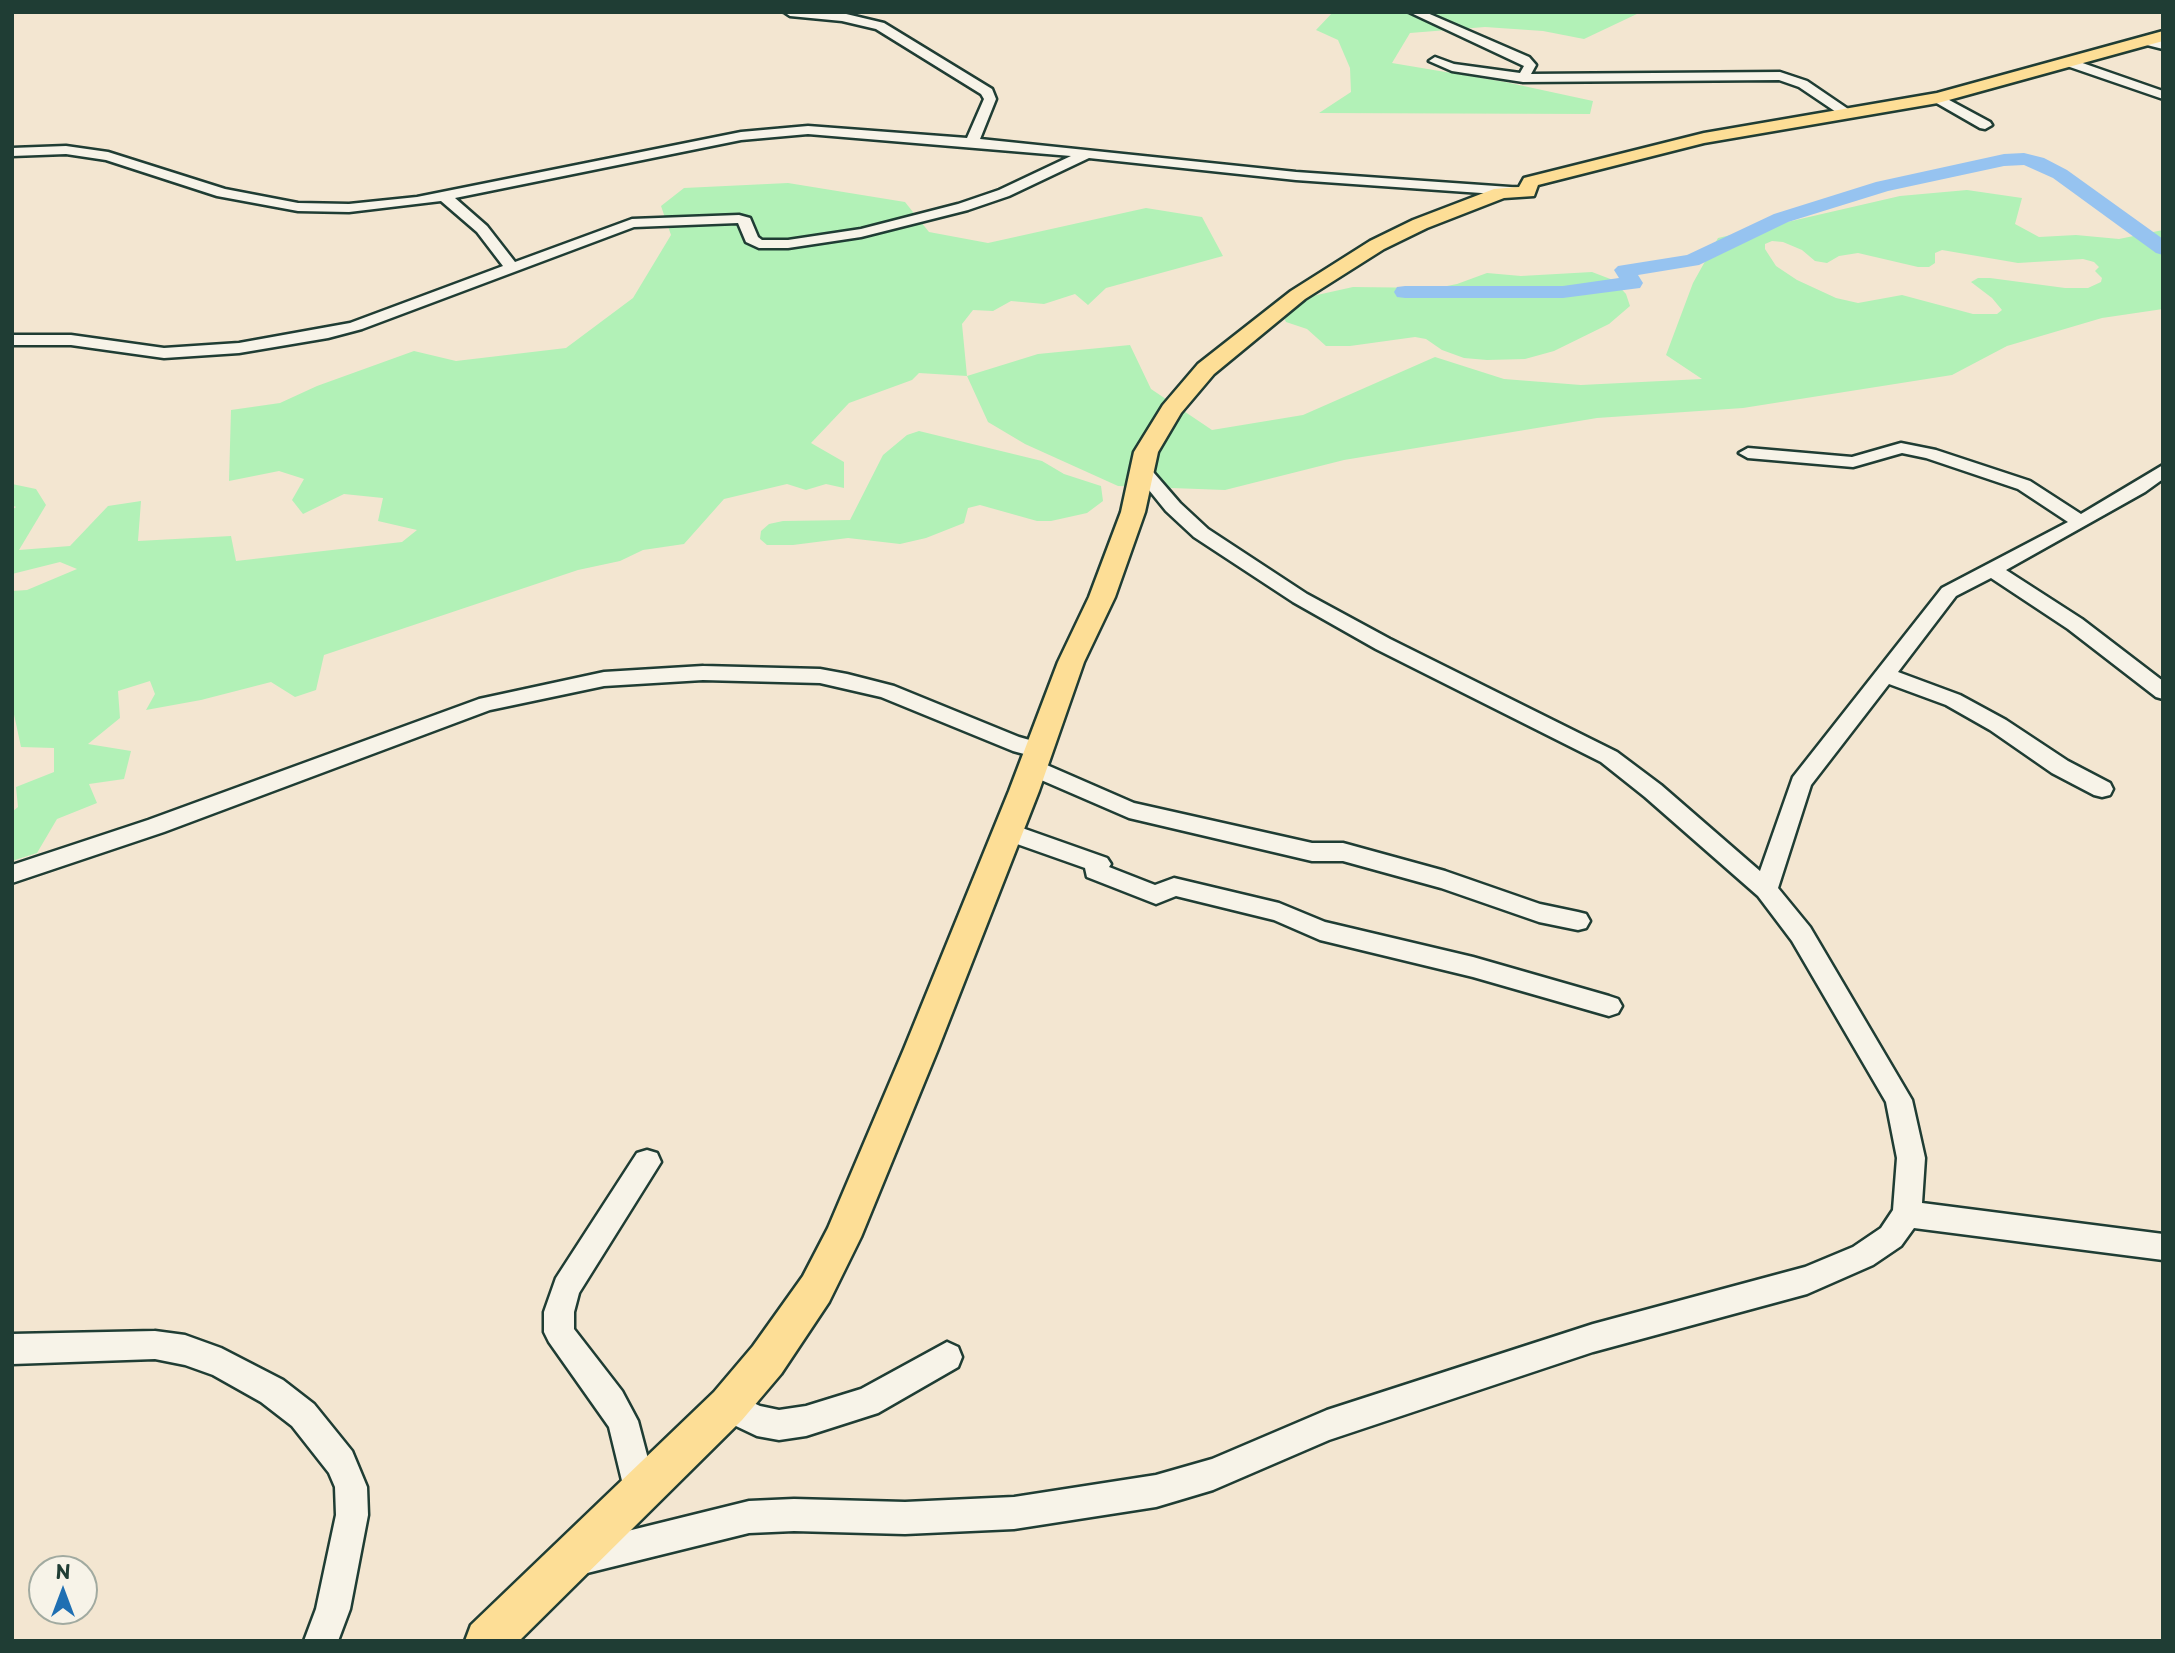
<!DOCTYPE html>
<html>
<head>
<meta charset="utf-8">
<style>
	body { margin:0 }
	#map { position:relative; width:2175px; height:1653px; overflow:hidden; background:#f3e6d1; font-family:"Playpen Sans",sans-serif }
	canvas { display:block }
	.frame { position:absolute; inset:0; border:14px solid #1f3d34; pointer-events:none }
	.north { position:absolute; left:28px; top:1555px; width:70px; height:70px; box-sizing:border-box; background:#f7f3e8; border:2px solid #a1aaa0; border-radius:50%; rotate:0deg; font-size:19px; font-weight:700; line-height:28px; text-align:center; color:#1f3d34 }
	.north::after { content:''; display:block; margin:auto; width:24px; height:32px; background:#1f6fb2; clip-path:polygon(50% 0,100% 100%,50% 72%,0 100%) }
</style>
</head>
<body>
<div id="map">
<canvas width="2175" height="1653"></canvas>
<div class="frame"></div>
<div class="north">N</div>
</div>
<script>
const ctx = document.querySelector('canvas').getContext('2d');
ctx.lineJoin = 'round';
function paint(path, color) { ctx.fillStyle = color; ctx.fill(path, 'evenodd'); }
const toPath = rows => new Path2D(rows.map(r => 'M' + r).join(''));
function stroke(path, color, width, dash) { ctx.strokeStyle = color; ctx.lineWidth = width; ctx.lineCap = dash ? 'butt' : 'round'; ctx.setLineDash(dash || []); ctx.stroke(path); }
const green = toPath([
	[1333,12,1646,12,1639,13,1584,39,1543,31,1485,27,1410,33,1392,63,1505,82,1593,101,1590,114,1319,113,1351,92,1350,68,1338,40,1316,30],
	[788,183,905,202,929,232,988,243,1146,208,1202,217,1223,256,1106,288,1088,305,1075,294,1044,304,1011,301,993,311,973,310,962,324,967,376,1038,354,1130,345,1151,389,1212,430,1303,415,1435,357,1504,379,1581,385,1702,379,1666,355,1693,283,1718,238,1900,196,1967,190,2022,198,2015,224,2039,237,2076,235,2119,239,2163,230,2163,309,2102,318,2007,346,1952,375,1743,408,1597,418,1344,460,1225,490,1118,486,1025,444,988,422,967,376,919,373,912,380,849,403,811,443,844,462,844,488,826,484,806,490,787,484,724,499,684,544,643,550,620,561,578,570,324,655,316,690,295,697,271,682,201,700,146,710,155,694,150,681,118,691,120,718,88,744,131,751,124,779,89,784,97,803,57,819,37,853,12,861,12,812,18,807,16,787,54,772,54,748,21,747,12,705,12,591,27,590,77,569,60,562,12,574,12,510,16,507,12,505,12,484,36,489,46,505,19,550,70,546,108,506,141,501,138,541,231,536,236,561,402,542,417,530,378,521,383,498,344,494,303,514,292,500,304,479,279,471,229,481,231,410,280,403,317,386,414,351,456,361,566,348,633,298,671,235,661,206,684,188],
	[1772,241,1783,242,1802,250,1815,261,1827,263,1839,256,1858,253,1918,267,1929,267,1935,263,1935,253,1942,250,2018,263,2083,259,2094,262,2099,267,2095,271,2102,278,2101,282,2088,288,2065,288,1990,278,1978,278,1971,282,1992,298,2002,310,1997,314,1973,314,1902,295,1858,303,1836,298,1797,280,1776,266,1765,249,1765,244],
	[1592,272,1613,280,1626,294,1630,306,1609,324,1554,351,1525,359,1487,360,1464,358,1442,350,1426,339,1415,337,1350,346,1326,346,1307,329,1286,322,1282,314,1299,299,1353,287,1437,288,1457,284,1487,273,1521,276],
	[919,431,1042,461,1064,474,1101,486,1103,501,1087,513,1051,521,1037,521,980,505,968,508,964,523,926,538,900,544,848,538,793,545,767,545,760,539,761,531,769,524,783,521,850,520,883,455,907,435]
]);
const river = toPath([
	[2024,153,2044,158,2067,170,2163,239,2163,255,2156,253,2053,178,2024,165,2004,166,1888,191,1788,222,1699,265,1638,275,1643,283,1640,288,1632,289,1563,298,1405,298,1397,297,1394,292,1397,287,1405,286,1563,286,1619,278,1614,270,1618,266,1687,255,1774,214,1876,182,2004,154,2024,153]
]);
const minor = toPath([
	[784,12,842,13,884,23,992,89,996,99,980,139,1296,172,1524,188,1531,192,1524,196,1296,180,1089,158,1009,196,968,210,861,237,788,248,759,248,746,242,738,223,634,227,362,329,328,338,239,353,164,358,71,345,12,345,12,335,71,335,164,348,239,343,350,323,503,266,477,232,441,201,349,212,298,211,217,196,106,160,66,154,12,156,12,148,66,146,108,152,225,189,298,203,349,204,417,197,741,132,808,126,967,138,984,99,981,94,876,29,842,21,790,16,784,12],
	[808,134,1071,156,999,190,958,204,861,229,788,240,762,240,758,237,750,218,739,215,632,219,515,262,487,226,455,198,741,140,808,134],
	[1409,12,1425,12,1529,57,1536,65,1531,74,1780,72,1807,81,1854,113,1847,117,1842,116,1799,87,1779,80,1523,82,1452,71,1429,61,1435,57,1454,64,1520,73,1524,66,1409,12],
	[2147,37,2163,41,2163,49,2143,44,2141,41,2147,37],
	[2071,59,2163,91,2163,99,2067,66,2065,63,2071,59],
	[1938,94,1990,122,1992,125,1985,129,1980,128,1933,101,1933,95,1938,94],
	[1901,443,1936,450,2030,481,2081,514,2163,465,2163,479,2145,492,2006,570,2082,619,2163,681,2163,699,2156,697,2068,629,1991,578,1956,596,1898,672,1960,695,2006,720,2068,761,2110,783,2113,789,2110,795,2102,797,2094,795,2052,773,1990,730,1946,705,1889,684,1811,785,1778,888,1810,927,1912,1100,1925,1158,1922,1203,2163,1234,2163,1260,1914,1228,1901,1246,1873,1265,1807,1294,1593,1352,1329,1440,1213,1490,1156,1507,1014,1529,905,1534,794,1531,749,1533,579,1575,567,1571,563,1559,567,1547,579,1543,749,1501,794,1499,905,1502,1014,1497,1156,1475,1212,1459,1327,1410,1593,1324,1805,1267,1853,1247,1881,1228,1893,1210,1897,1158,1886,1102,1792,941,1758,896,1645,797,1601,762,1376,649,1293,602,1194,537,1166,511,1132,469,1141,464,1147,465,1180,503,1208,529,1307,594,1390,639,1617,752,1661,785,1760,871,1793,777,1942,588,2068,522,2018,489,1926,458,1902,453,1853,467,1748,458,1739,453,1748,448,1852,457,1901,443],
	[703,666,820,669,847,674,894,686,1019,737,1047,745,1050,750,1047,755,1039,758,1013,751,881,697,820,683,703,680,604,686,490,710,164,832,12,883,12,865,148,820,479,699,604,672,703,666],
	[1033,759,1134,803,1312,843,1343,843,1445,871,1540,904,1578,912,1586,914,1590,921,1586,928,1578,930,1539,922,1441,888,1343,861,1312,861,1129,818,1025,773,1022,767,1025,761,1033,759],
	[1008,823,1107,858,1111,864,1109,867,1155,885,1174,878,1279,903,1325,922,1473,957,1609,996,1618,999,1622,1006,1618,1013,1609,1016,1473,977,1320,940,1274,920,1176,896,1156,904,1087,877,1085,868,1000,838,997,832,1000,826,1008,823],
	[647,1150,657,1153,661,1162,579,1293,574,1312,574,1329,622,1391,638,1421,657,1493,652,1504,641,1509,630,1504,625,1493,609,1427,549,1342,544,1332,544,1312,556,1278,637,1153,647,1150],
	[155,1331,185,1335,221,1348,283,1380,314,1404,352,1451,367,1487,368,1515,350,1609,338,1641,304,1641,316,1609,336,1515,335,1487,329,1473,292,1426,261,1402,213,1375,185,1365,155,1359,12,1364,12,1334,155,1331],
	[947,1342,958,1347,962,1357,958,1367,878,1413,806,1436,779,1440,757,1436,717,1417,713,1406,717,1395,728,1391,760,1406,779,1410,806,1406,861,1389,947,1342]
]);
const major = toPath([
	[2163,31,2163,41,1938,103,1704,143,1538,185,1534,196,1504,198,1427,228,1384,249,1305,299,1214,374,1181,413,1158,452,1145,512,1115,597,1084,662,1039,791,938,1049,861,1237,829,1302,781,1374,742,1420,519,1641,465,1641,471,1625,714,1392,753,1346,803,1276,828,1228,904,1049,1009,791,1058,662,1089,597,1121,512,1134,452,1163,405,1198,364,1291,291,1370,241,1413,220,1494,189,1519,187,1524,178,1704,133,1937,93,2163,31]
]);
paint(green, '#b2f1b7');
paint(river, '#96c3f0');
stroke(minor, '#1f3d34', 5);
stroke(major, '#1f3d34', 5);
paint(minor, '#f7f3e8');
paint(major, '#fdde96');
</script>
</body>
</html>
